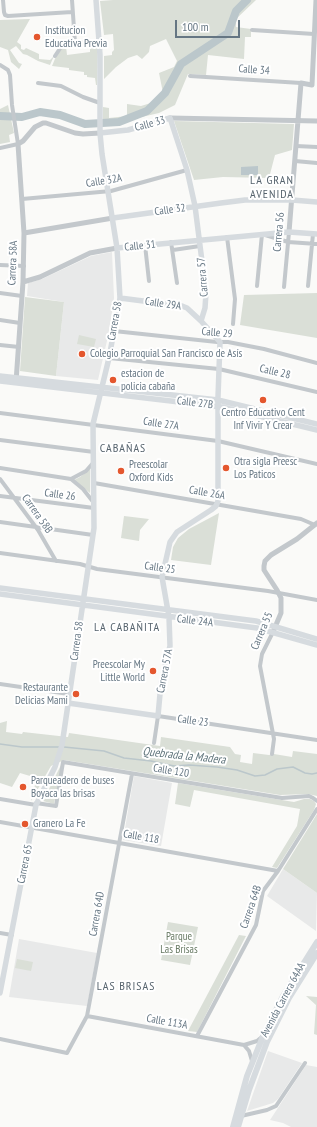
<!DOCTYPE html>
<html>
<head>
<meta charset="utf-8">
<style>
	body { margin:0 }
	#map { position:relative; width:317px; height:1127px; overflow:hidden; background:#fafaf8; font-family:"PT Sans Narrow",sans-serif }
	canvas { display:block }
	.scale { position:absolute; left:175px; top:20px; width:65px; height:18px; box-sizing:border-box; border:2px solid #657683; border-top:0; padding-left:5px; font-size:12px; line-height:14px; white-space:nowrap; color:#657683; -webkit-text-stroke:3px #fff; paint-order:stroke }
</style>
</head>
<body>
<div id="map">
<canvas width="317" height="1127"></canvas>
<div class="scale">100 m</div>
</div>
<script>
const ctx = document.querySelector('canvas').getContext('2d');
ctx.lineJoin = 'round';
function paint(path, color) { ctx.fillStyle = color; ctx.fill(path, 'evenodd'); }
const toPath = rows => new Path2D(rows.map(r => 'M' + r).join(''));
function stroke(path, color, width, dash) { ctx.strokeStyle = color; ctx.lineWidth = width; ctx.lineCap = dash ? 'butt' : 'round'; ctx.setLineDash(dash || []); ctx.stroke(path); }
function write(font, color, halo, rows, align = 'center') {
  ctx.font = font + ' "PT Sans Narrow",sans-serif'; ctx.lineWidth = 4; ctx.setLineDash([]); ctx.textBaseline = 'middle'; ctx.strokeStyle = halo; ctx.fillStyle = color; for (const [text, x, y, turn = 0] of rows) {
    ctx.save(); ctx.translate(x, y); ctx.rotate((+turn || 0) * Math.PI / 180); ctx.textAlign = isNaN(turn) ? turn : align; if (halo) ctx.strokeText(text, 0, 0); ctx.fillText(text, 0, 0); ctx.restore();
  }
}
const built = toPath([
	[112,252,114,298,109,332,98,380,56,376,64,302,27,296,28,283,42,279,91,256],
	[134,776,172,783,161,846,123,840],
	[283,869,317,893,316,931,267,896],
	[19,939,97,953,87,1006,9,997],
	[268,1051,302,1063,278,1099,273,1103,247,1111],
	[306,1065,317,1067,317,1127,291,1127,283,1123,270,1120]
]);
const green = toPath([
	[113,0,256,0,236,19,236,27,251,29,251,37,245,37,244,59,208,55,206,75,188,74,175,105,159,113,103,126,103,107,109,108,109,118,127,116,127,104,141,106,154,102,163,93,159,73,174,67,177,61,166,39,150,46,149,52,142,59,137,55,128,58,116,67,104,79,104,56,112,55,112,52,114,50,113,34,104,35,100,1],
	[30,19,17,42,21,45,21,49,24,50,26,48,39,54,39,59,50,60,54,56,50,65,38,61,27,55,23,54,16,46,10,50,19,63,22,64,19,69,11,62,8,50,0,47,0,20],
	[96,43,98,45,97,85,96,85,95,78,87,77,87,75,84,75,84,72,69,70,69,68,52,66,57,54,62,48,66,46,67,55,90,52,90,44],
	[8,105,14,133,9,135,10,142,0,144,0,109],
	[174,121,294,124,292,150,275,155,269,178,223,177,194,180],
	[317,293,317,338,240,325,244,295],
	[25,297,64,302,56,376,20,371],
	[79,335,96,339,94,347,77,344],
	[90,469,90,493,74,480,80,477],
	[219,513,211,565,171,560,173,547,178,538,189,529],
	[124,516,149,519,140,530,139,541,121,538],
	[7,721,6,732,22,734,23,732,68,737,69,733,160,746,161,737,230,747,235,754,241,755,240,762,252,764,253,753,269,755,274,754,292,757,293,751,317,754,317,796,308,794,280,795,64,760,51,766,31,801,36,781,30,776,20,773,12,787,0,783,0,723],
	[62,763,54,804,43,801],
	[178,783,294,802,304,799,310,799,314,801,316,804,314,810,277,868,272,867,297,826,300,809,194,790,190,807,175,804],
	[317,814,317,893,283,869],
	[168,922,198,927,190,965,161,960],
	[239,935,246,936,197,1032,188,1031],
	[17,959,33,962,31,971,15,968],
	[306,996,317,997,317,1035,314,1034,316,1005]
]);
const water = toPath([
	[258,166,258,175,241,175,241,167]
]);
const stream = toPath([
	[0,744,22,747,60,747],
	[64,747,104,751,124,758,151,761,174,766,189,765,217,767,237,770,255,776,265,775,277,769,293,767,305,773,312,774,317,773]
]);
const river = toPath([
	[0,116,22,117,40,112,60,115,85,124,119,122,147,111,165,93,181,64,228,33,236,11,247,0]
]);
const minor = toPath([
	[3,0,4,12,5,15,8,16,72,12],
	[72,0,75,43],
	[252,30,314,34],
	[55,56,61,47,65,46,75,43,99,42],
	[0,65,8,70,10,75,12,105,18,144,0,148],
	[190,76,301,83],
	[38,83,61,86,83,97,100,103],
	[296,146,317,147],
	[295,161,317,163],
	[22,199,111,191,187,170],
	[227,237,235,299,233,324],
	[171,242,177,283],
	[145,245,149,281],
	[173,250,200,246],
	[0,265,24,266],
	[257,286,262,234,288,242,317,244],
	[308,286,313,234],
	[284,287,289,232],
	[0,293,22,296],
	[0,320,20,323],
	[114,331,217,342,228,342,264,349,317,363],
	[0,345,19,347],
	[109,358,219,369,317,392],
	[0,413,218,441,317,464],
	[0,440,94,452],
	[0,468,71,479,83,489,94,503],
	[0,479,38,530,56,561],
	[71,479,86,471,93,463],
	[94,483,301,519,315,525],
	[0,496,94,508],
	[0,522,93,535],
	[0,553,80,564,97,569,268,591,317,600],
	[0,684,69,694],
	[154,743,158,716,317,740],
	[272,754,274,739,260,666,262,654,273,632],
	[0,799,36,805],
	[36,803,56,806,63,762,282,798,309,796,313,798,317,801],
	[0,822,278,871],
	[0,933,12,935],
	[87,1016,244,1045,257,1041,263,1036],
	[197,1036,256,925,263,891,278,871,317,809],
	[0,1039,67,1053,87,1016,132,774],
	[244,1045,249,1051,252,1061],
	[241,1116,267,1110,276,1106,305,1063]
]);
const tertiary = toPath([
	[170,118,317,121],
	[289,232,301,83,312,85,316,0],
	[24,233,113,218],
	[23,282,40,277,90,253,117,248],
	[16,382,23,282,24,233,18,144,23,141,35,127,43,123,46,123,75,133,83,134,100,133],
	[273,632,281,613,281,598,277,590,264,570,264,566,265,561,271,555,297,539,317,523]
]);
const secondary = toPath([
	[100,133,128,130,170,118,187,170,195,206,206,293,205,308,201,321],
	[113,218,221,203,245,200,292,200,317,202],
	[117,248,289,232,317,234],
	[0,376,218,400,317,424],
	[0,381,222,407,317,430],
	[0,588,256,621,317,639],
	[0,594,257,628,317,645],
	[68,703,158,716,161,683,170,646,169,617,162,577,170,542,177,532,211,510,216,506,218,501,218,397,220,342,201,321,187,308,182,306,120,298],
	[0,993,36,805,55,767,62,745,94,528,93,424,109,358,120,298,117,248,102,154,100,133,100,55,96,0]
]);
const primary = toPath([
	[233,1127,247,1076,263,1036,283,996,317,942],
	[238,1127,249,1090,267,1042,289,998,317,953]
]);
const markers = [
	[37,37,4,"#e4572e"],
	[82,354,4,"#e4572e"],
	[113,380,4,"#e4572e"],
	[263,400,4,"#e4572e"],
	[226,468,4,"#e4572e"],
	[121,471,4,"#e4572e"],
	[153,671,4,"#e4572e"],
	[76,694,4,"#e4572e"],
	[23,787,4,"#e4572e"],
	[25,824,4,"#e4572e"]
];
const poiNames = [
	["Institucion",45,31],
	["Educativa Previa",45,44],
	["Colegio Parroquial San Francisco de Asís",90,354],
	["estacion de",121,374],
	["policia cabaña",121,387],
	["Centro Educativo Cent",263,413,"center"],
	["Inf Vivir Y Crear",263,426,"center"],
	["Otra sigla Preesc",234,462],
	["Los Paticos",234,475],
	["Preescolar",129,465],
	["Oxford Kids",129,478],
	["Preescolar My",145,665,"right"],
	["Little World",145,678,"right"],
	["Restaurante",68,688,"right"],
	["Delicias Mami",68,701,"right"],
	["Parqueadero de buses",31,781],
	["Boyaca las brisas",31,794],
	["Granero La Fe",33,824]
];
const streetNames = [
	["Calle 34",254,70,4],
	["Calle 33",150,124,-15],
	["Calle 32A",104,181,-9],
	["Calle 32",170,210,-8],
	["Carrera 56",279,232,-85],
	["Calle 31",140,246,-6],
	["Carrera 58A",13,263,-88],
	["Carrera 57",203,277,-95],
	["Calle 29A",163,304,8],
	["Carrera 58",115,321,-80],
	["Calle 29",217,333,5],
	["Calle 28",275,372,13],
	["Calle 27B",195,403,7],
	["Calle 27A",161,424,8],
	["Calle 26A",207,493,10],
	["Calle 26",60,495,8],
	["Carrera 58B",37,514,55],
	["Calle 25",160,568,8],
	["Calle 24A",195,621,7],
	["Carrera 55",262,631,-67],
	["Carrera 58",77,641,-82],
	["Carrera 57A",165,671,-79],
	["Calle 23",193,721,8],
	["Calle 120",171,771,9],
	["Calle 118",141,837,10],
	["Carrera 65",25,864,-79],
	["Carrera 64B",251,907,-71],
	["Carrera 64D",97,914,-80],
	["Avenida Carrera 64AA",283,1000,-62],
	["Calle 113A",167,1022,10]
];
const parkNames = [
	["Parque",179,937],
	["Las Brisas",179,950]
];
const neighbourhoodNames = [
	["LA GRAN",272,181],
	["AVENIDA",272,195],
	["CABAÑAS",123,449],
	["LA CABAÑITA",127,628],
	["LAS BRISAS",126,987]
];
const waterNames = [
	["Quebrada la Madera",184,756,6]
];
paint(built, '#e8e9e9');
paint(green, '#dadfd7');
paint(water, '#bbc7cb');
stroke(stream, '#bbc7cb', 1.5);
stroke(river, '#bbc7cb', 8);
stroke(minor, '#c3c8cc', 4);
stroke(tertiary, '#c3c8cc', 5);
stroke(secondary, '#d6dbdf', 5.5);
stroke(primary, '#d6dbdf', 6);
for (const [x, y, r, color] of markers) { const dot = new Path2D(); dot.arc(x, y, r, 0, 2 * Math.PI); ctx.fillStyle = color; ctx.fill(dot); stroke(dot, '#fff', 1.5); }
write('11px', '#657683', '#fff', poiNames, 'left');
write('11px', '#657683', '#fff', streetNames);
write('11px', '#687a64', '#fff', parkNames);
ctx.letterSpacing = '1px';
write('12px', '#57646e', '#fff', neighbourhoodNames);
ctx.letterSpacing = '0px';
write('italic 12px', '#60757c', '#fff', waterNames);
</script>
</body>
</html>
